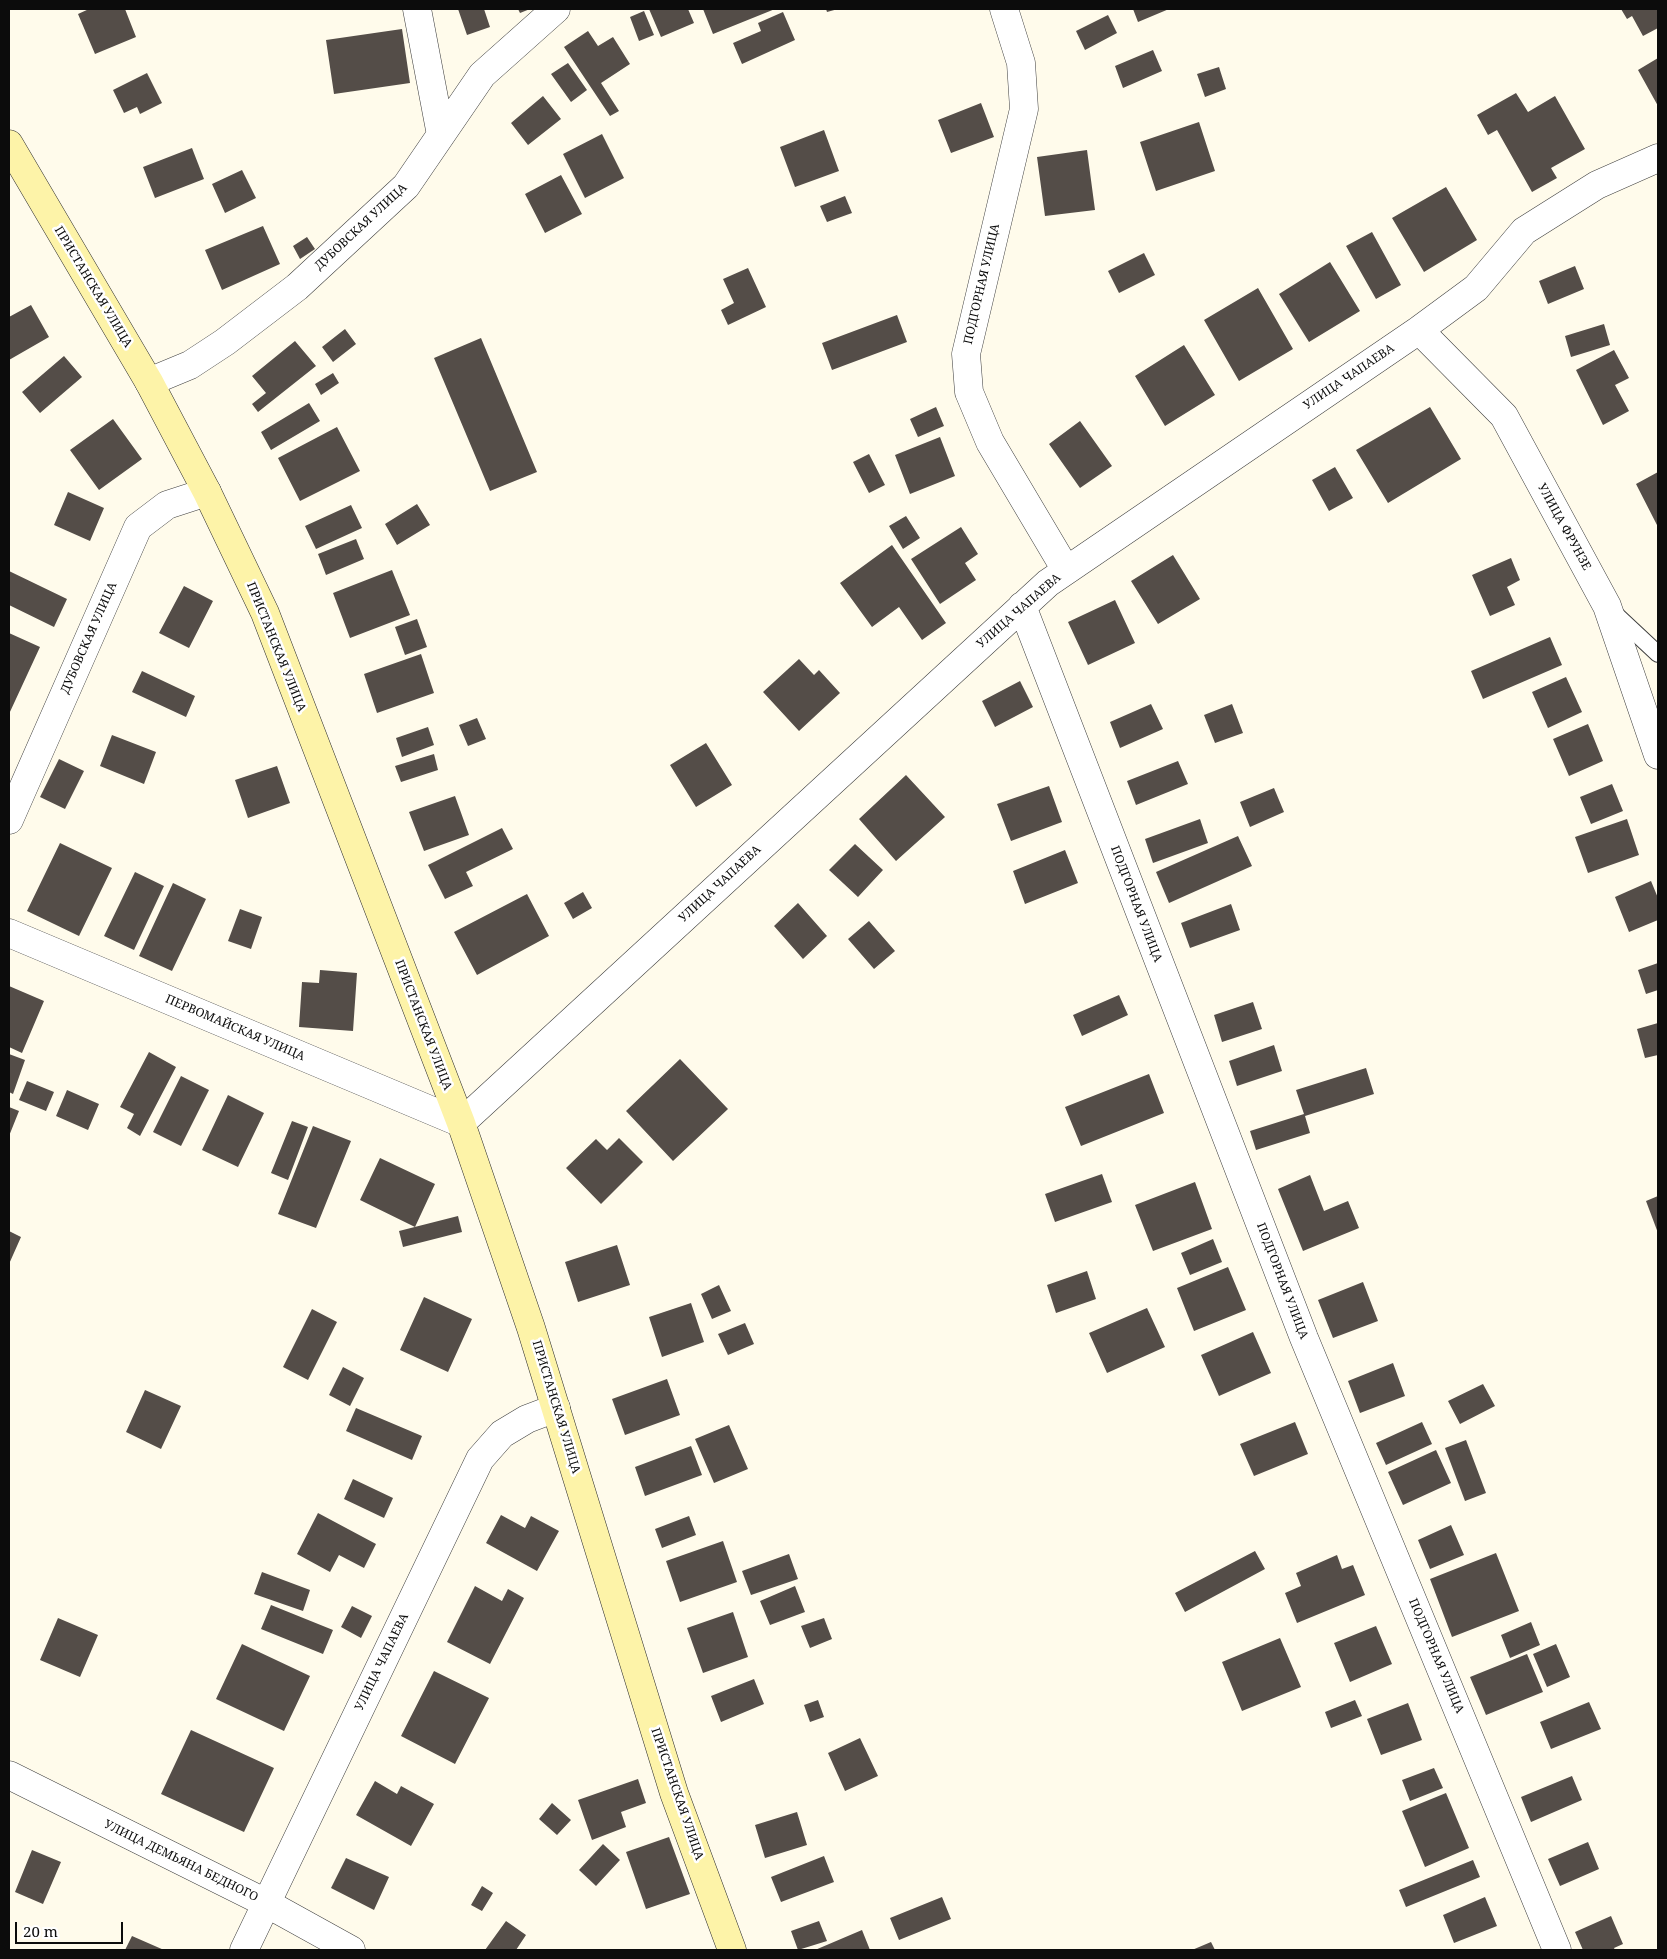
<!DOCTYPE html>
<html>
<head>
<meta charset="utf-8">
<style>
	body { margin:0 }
	#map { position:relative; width:1667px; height:1959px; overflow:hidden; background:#fffbeb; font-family:"Noto Serif",serif }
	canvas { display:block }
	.frame { position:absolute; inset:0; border:10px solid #0c0c0c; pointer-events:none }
	.scale { position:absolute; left:15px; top:1922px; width:108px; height:22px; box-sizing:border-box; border:2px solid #0c0c0c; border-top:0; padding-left:6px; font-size:15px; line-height:18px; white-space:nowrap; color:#0c0c0c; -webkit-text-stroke:4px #fff; paint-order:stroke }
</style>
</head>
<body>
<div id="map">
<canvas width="1667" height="1959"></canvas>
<div class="frame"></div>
<div class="scale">20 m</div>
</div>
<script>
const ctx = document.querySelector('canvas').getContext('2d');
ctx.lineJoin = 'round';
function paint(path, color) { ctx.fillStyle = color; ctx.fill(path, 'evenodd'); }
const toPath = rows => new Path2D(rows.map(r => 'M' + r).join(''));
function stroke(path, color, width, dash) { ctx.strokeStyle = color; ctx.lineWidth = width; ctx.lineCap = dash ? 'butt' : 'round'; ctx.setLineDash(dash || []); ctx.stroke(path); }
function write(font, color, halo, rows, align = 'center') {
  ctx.font = font + ' "Noto Serif",serif'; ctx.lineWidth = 5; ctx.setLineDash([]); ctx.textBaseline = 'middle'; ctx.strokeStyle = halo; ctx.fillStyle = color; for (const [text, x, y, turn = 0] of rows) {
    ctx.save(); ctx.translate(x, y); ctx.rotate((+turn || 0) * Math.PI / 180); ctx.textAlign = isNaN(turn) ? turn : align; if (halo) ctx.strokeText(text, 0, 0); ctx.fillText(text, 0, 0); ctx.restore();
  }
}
const building = toPath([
	[89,9,125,9,136,37,95,54,78,14],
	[458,9,484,9,490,27,467,35],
	[518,9,530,9,520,13],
	[649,9,688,9,694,23,661,37],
	[703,9,775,9,713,34],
	[826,9,838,9,827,12],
	[1133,9,1169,9,1138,22],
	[1621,9,1658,9,1658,28,1643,36,1632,16,1627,19],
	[644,11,654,35,639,41,630,17],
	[783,12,795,40,742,64,733,43,761,31,758,23],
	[1108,15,1117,33,1085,50,1076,31],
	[402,29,410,83,334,94,326,40],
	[588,31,598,46,613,37,630,64,601,83,619,111,610,116,564,47],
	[1153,50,1162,71,1123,88,1115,66],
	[1658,58,1658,106,1638,70],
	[568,63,587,90,571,102,551,74],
	[1219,67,1226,89,1205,97,1197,74],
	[147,73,162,103,140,114,137,107,124,113,113,90],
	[1516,93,1528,112,1555,96,1585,149,1551,168,1557,178,1532,192,1497,130,1488,135,1477,115],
	[543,96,561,119,528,145,511,123],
	[981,103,994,137,951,153,938,120],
	[1199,122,1215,171,1156,191,1140,142],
	[824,130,839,171,795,187,780,147],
	[602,134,624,178,585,198,563,154],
	[192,148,204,179,155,198,143,167],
	[1087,150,1095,210,1045,216,1037,157],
	[242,170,256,198,225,213,212,184],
	[561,175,582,214,545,233,525,194],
	[1446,187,1477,240,1424,272,1392,218],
	[845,196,852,213,827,222,820,206],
	[263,226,280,264,222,290,205,250],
	[1372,232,1401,285,1376,299,1346,246],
	[307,237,315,249,300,259,293,246],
	[1144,253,1155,275,1119,293,1108,271],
	[1330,262,1360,311,1309,342,1279,294],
	[1575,266,1584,289,1548,304,1539,281],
	[748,268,766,307,728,325,721,310,734,303,723,279],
	[1258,288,1293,349,1239,381,1204,320],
	[31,305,49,337,9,360,9,317],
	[897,315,907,342,832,370,822,343],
	[1604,324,1610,345,1571,357,1565,336],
	[345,329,356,344,333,362,322,347],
	[481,338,537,472,490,491,434,358],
	[295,341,316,366,258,412,252,404,266,393,252,376],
	[1184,345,1215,395,1165,426,1135,376],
	[1614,350,1629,378,1615,385,1629,411,1603,425,1576,370],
	[64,356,82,377,40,413,22,392],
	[333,373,339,383,321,395,315,384],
	[309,403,320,421,271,450,261,432],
	[936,407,944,426,918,437,910,419],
	[1430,407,1461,459,1388,503,1356,450],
	[113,419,142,459,99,490,70,450],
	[1080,421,1112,466,1080,488,1049,444],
	[337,427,360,471,300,501,278,458],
	[940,437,955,476,910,494,895,455],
	[869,454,885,485,869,493,853,462],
	[1335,467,1353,498,1329,511,1312,480],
	[1658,472,1658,527,1636,484],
	[68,492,104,508,90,541,54,525],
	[417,504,430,525,397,545,385,524],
	[351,505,362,528,316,549,305,526],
	[906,516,920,538,903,549,889,526],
	[961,527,978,554,965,563,976,580,940,604,911,559],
	[356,539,364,559,326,575,318,554],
	[892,545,946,623,922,640,899,607,872,627,840,583],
	[1173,555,1200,599,1158,624,1131,581],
	[1511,558,1520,580,1507,587,1515,605,1490,616,1472,575],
	[392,570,410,615,350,638,333,593],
	[9,571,67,599,54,627,9,605],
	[184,586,213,601,189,648,159,633],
	[1115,600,1135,643,1088,665,1068,622],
	[417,619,427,647,405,655,395,627],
	[9,633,40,647,9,714],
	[1550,637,1562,665,1483,699,1471,671],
	[421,654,434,693,377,713,364,674],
	[799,659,814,675,819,670,840,693,799,731,763,692],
	[142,671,195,696,186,717,132,692],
	[1566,677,1582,712,1548,728,1532,692],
	[1020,681,1033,707,995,727,982,701],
	[1151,704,1163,729,1120,748,1110,722],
	[1232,704,1243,733,1215,743,1204,715],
	[477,718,486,739,468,746,459,725],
	[1588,724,1603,761,1569,776,1553,739],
	[428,727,434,745,402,757,396,738],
	[112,735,156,752,144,784,100,766],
	[706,743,732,785,696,807,670,765],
	[434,754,438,770,401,782,395,766],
	[59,759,84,771,65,809,40,797],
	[1178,761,1188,784,1136,805,1127,781],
	[277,766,290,803,248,818,235,780],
	[906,775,945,817,896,861,859,819],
	[1612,784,1623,811,1591,824,1580,797],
	[1049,786,1062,822,1011,841,997,804],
	[1274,788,1284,812,1250,827,1240,802],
	[455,796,469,835,424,851,409,812],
	[1200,819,1208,843,1153,863,1145,839],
	[1627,819,1639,855,1588,873,1575,837],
	[502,828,513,849,466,872,473,886,445,899,428,865],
	[1238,836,1252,866,1169,903,1156,872],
	[60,843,112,868,79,936,27,911],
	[855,844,883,870,858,897,829,870],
	[1065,850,1078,883,1025,904,1013,871],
	[135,872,164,886,134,950,104,936],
	[1651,881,1658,898,1658,920,1629,932,1615,897],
	[173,883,206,899,172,971,139,956],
	[583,892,592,908,573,919,564,903],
	[527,894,549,936,477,975,454,932],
	[798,903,827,936,803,959,774,926],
	[1231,904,1240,930,1190,948,1181,923],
	[240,909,262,917,251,949,228,941],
	[869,921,895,951,874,969,848,939],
	[1658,963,1658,990,1646,994,1638,970],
	[320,970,357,973,353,1031,299,1027,302,982,319,983],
	[9,986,44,1001,22,1053,9,1047],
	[1119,995,1128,1015,1082,1036,1073,1015],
	[1253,1002,1262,1029,1222,1042,1214,1015],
	[1658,1023,1658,1055,1645,1058,1637,1029],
	[1274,1045,1282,1071,1237,1086,1229,1061],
	[149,1052,176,1067,140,1136,127,1128,134,1114,120,1107],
	[9,1054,25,1060,13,1094,9,1092],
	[680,1059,728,1109,673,1161,626,1111],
	[1366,1068,1374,1094,1305,1116,1310,1133,1256,1150,1250,1131,1304,1114,1296,1090],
	[1149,1074,1164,1113,1081,1146,1065,1107],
	[181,1076,209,1090,181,1146,153,1132],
	[27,1081,54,1092,46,1111,19,1100],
	[67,1090,99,1104,88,1130,56,1116],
	[228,1095,264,1113,238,1167,202,1150],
	[9,1107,19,1111,9,1136],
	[292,1121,308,1127,288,1180,271,1173],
	[313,1126,351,1141,316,1228,278,1214],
	[619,1138,643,1162,601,1204,566,1168,596,1139,607,1150],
	[380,1158,435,1184,415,1227,360,1200],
	[1102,1174,1112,1202,1055,1222,1045,1194],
	[1310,1175,1324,1211,1348,1201,1359,1228,1303,1251,1278,1189],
	[1195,1182,1212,1229,1153,1251,1135,1205],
	[1658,1196,1658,1233,1646,1201],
	[458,1216,462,1232,403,1247,399,1231],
	[9,1231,21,1237,9,1264],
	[1213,1239,1222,1262,1190,1275,1181,1253],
	[617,1245,630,1285,578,1302,565,1262],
	[1228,1267,1246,1310,1194,1331,1177,1288],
	[1087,1271,1096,1299,1056,1313,1047,1285],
	[1363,1282,1378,1321,1333,1338,1318,1300],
	[719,1285,731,1311,712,1319,701,1294],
	[424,1297,472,1319,448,1372,400,1350],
	[691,1303,704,1342,662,1357,649,1317],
	[1147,1308,1165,1347,1107,1373,1089,1333],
	[312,1309,337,1322,308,1380,283,1367],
	[745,1323,754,1344,728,1355,718,1334],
	[1253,1332,1271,1373,1219,1396,1201,1355],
	[1393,1363,1405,1396,1360,1413,1348,1381],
	[343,1367,364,1378,350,1406,329,1395],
	[667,1379,680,1415,625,1435,612,1399],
	[1483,1384,1495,1406,1460,1424,1448,1401],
	[145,1390,181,1406,161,1449,126,1432],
	[356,1408,422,1436,412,1460,346,1431],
	[1295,1422,1308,1454,1254,1476,1240,1444],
	[1422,1422,1432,1444,1386,1465,1376,1443],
	[729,1425,748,1469,714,1483,695,1439],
	[1466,1440,1486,1493,1465,1501,1445,1448],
	[691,1446,702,1475,645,1496,635,1467],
	[1436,1450,1451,1483,1403,1505,1388,1472],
	[353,1479,393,1498,384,1518,344,1499],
	[318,1513,376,1544,364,1568,339,1555,330,1572,297,1554],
	[501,1515,525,1528,531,1516,559,1531,537,1571,486,1543],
	[689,1516,696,1535,662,1548,655,1529],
	[1451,1525,1464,1555,1430,1569,1418,1540],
	[723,1541,737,1582,680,1602,666,1561],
	[1255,1551,1265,1569,1185,1612,1175,1593],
	[1496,1553,1519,1611,1452,1637,1430,1579],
	[789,1554,798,1579,751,1595,742,1571],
	[1337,1555,1342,1569,1353,1565,1365,1595,1297,1623,1285,1593,1301,1586,1296,1573],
	[262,1572,310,1590,303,1611,254,1594],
	[475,1586,502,1601,508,1589,524,1598,490,1664,447,1642],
	[795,1586,805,1612,770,1625,760,1601],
	[271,1605,333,1630,323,1654,261,1629],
	[352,1606,372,1616,361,1638,341,1627],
	[733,1612,748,1657,703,1673,687,1628],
	[58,1618,98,1635,80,1677,40,1660],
	[824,1618,832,1639,810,1648,801,1626],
	[1531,1622,1540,1645,1510,1658,1501,1635],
	[1376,1626,1392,1664,1350,1682,1334,1643],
	[1280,1638,1301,1687,1242,1711,1222,1662],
	[242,1644,310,1676,284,1731,216,1699],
	[1556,1644,1570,1677,1547,1687,1533,1654],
	[1527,1654,1543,1692,1486,1715,1470,1677],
	[434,1671,489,1698,455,1764,401,1736],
	[754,1679,764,1704,721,1722,711,1696],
	[818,1700,824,1717,810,1722,804,1705],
	[1355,1700,1362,1716,1331,1728,1325,1712],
	[1589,1702,1601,1729,1551,1749,1540,1722],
	[1408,1703,1422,1740,1381,1755,1367,1719],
	[191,1730,274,1768,244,1832,161,1794],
	[860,1738,878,1776,845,1791,828,1753],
	[1434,1768,1443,1788,1410,1801,1402,1780],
	[1572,1776,1582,1800,1531,1822,1521,1797],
	[638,1779,646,1803,621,1812,626,1827,592,1840,578,1800],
	[375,1781,397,1794,401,1786,434,1804,411,1846,356,1815],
	[1446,1793,1469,1848,1425,1867,1402,1811],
	[552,1803,571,1820,557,1835,539,1819],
	[797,1812,807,1845,765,1858,755,1825],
	[669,1837,690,1894,646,1909,626,1852],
	[1588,1842,1599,1869,1560,1886,1548,1859],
	[603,1844,620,1860,596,1886,579,1870],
	[32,1850,61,1862,43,1904,15,1892],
	[824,1856,834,1882,781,1902,771,1877],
	[346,1858,389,1877,374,1910,331,1888],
	[1473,1860,1480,1877,1406,1907,1399,1890],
	[482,1886,493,1893,482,1911,471,1905],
	[942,1897,951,1919,899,1940,890,1918],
	[1485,1897,1497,1926,1454,1943,1443,1915],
	[1611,1916,1623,1944,1614,1948,1615,1950,1583,1950,1575,1932],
	[506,1921,526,1935,516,1950,485,1950],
	[819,1921,827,1941,798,1950,791,1931],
	[862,1930,870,1950,815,1950],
	[132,1936,164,1950,125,1950],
	[1211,1942,1215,1950,1192,1950]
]);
const lane = toPath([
	[1612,611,1658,654]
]);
const street = toPath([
	[417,9,441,135],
	[1004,9,1021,63,1024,109,966,354,969,392,990,442,1066,570],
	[1419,330,1504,416,1607,606,1658,755],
	[149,382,190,365,225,342,297,287,406,186,482,75,556,9],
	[1022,606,1304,1338,1557,1950],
	[9,820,138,527,167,505,207,492],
	[9,933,461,1123,1048,583,1419,330,1476,288,1524,231,1597,185,1658,158],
	[9,1775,266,1903,351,1950],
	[244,1950,480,1459,502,1434,527,1419,556,1408]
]);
const secondary = toPath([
	[9,144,149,382,207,492,265,613,461,1123,531,1328,674,1793,732,1950]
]);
const streetNames = [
	["ДУБОВСКАЯ УЛИЦА",361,227,-43],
	["ПОДГОРНАЯ УЛИЦА",982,284,-77],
	["ПРИСТАНСКАЯ УЛИЦА",93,287,59],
	["УЛИЦА ЧАПАЕВА",1349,377,-34],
	["УЛИЦА ФРУНЗЕ",1564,527,61],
	["УЛИЦА ЧАПАЕВА",1019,611,-41],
	["ДУБОВСКАЯ УЛИЦА",89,638,-66],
	["ПРИСТАНСКАЯ УЛИЦА",276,647,68],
	["УЛИЦА ЧАПАЕВА",720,884,-43],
	["ПОДГОРНАЯ УЛИЦА",1136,904,69],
	["ПРИСТАНСКАЯ УЛИЦА",423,1025,69],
	["ПЕРВОМАЙСКАЯ УЛИЦА",235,1028,23],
	["ПОДГОРНАЯ УЛИЦА",1282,1281,69],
	["ПРИСТАНСКАЯ УЛИЦА",556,1407,73],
	["ПОДГОРНАЯ УЛИЦА",1436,1656,67],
	["УЛИЦА ЧАПАЕВА",382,1662,-64],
	["ПРИСТАНСКАЯ УЛИЦА",677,1794,71],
	["УЛИЦА ДЕМЬЯНА БЕДНОГО",181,1861,26]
];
paint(building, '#544d48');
stroke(lane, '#3f3f3f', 18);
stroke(street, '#3f3f3f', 29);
stroke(secondary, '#2e2e2e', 29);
stroke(lane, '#fff', 16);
stroke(street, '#fff', 28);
stroke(secondary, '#fdf3a8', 28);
write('12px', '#0c0c0c', '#fff', streetNames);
</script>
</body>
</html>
